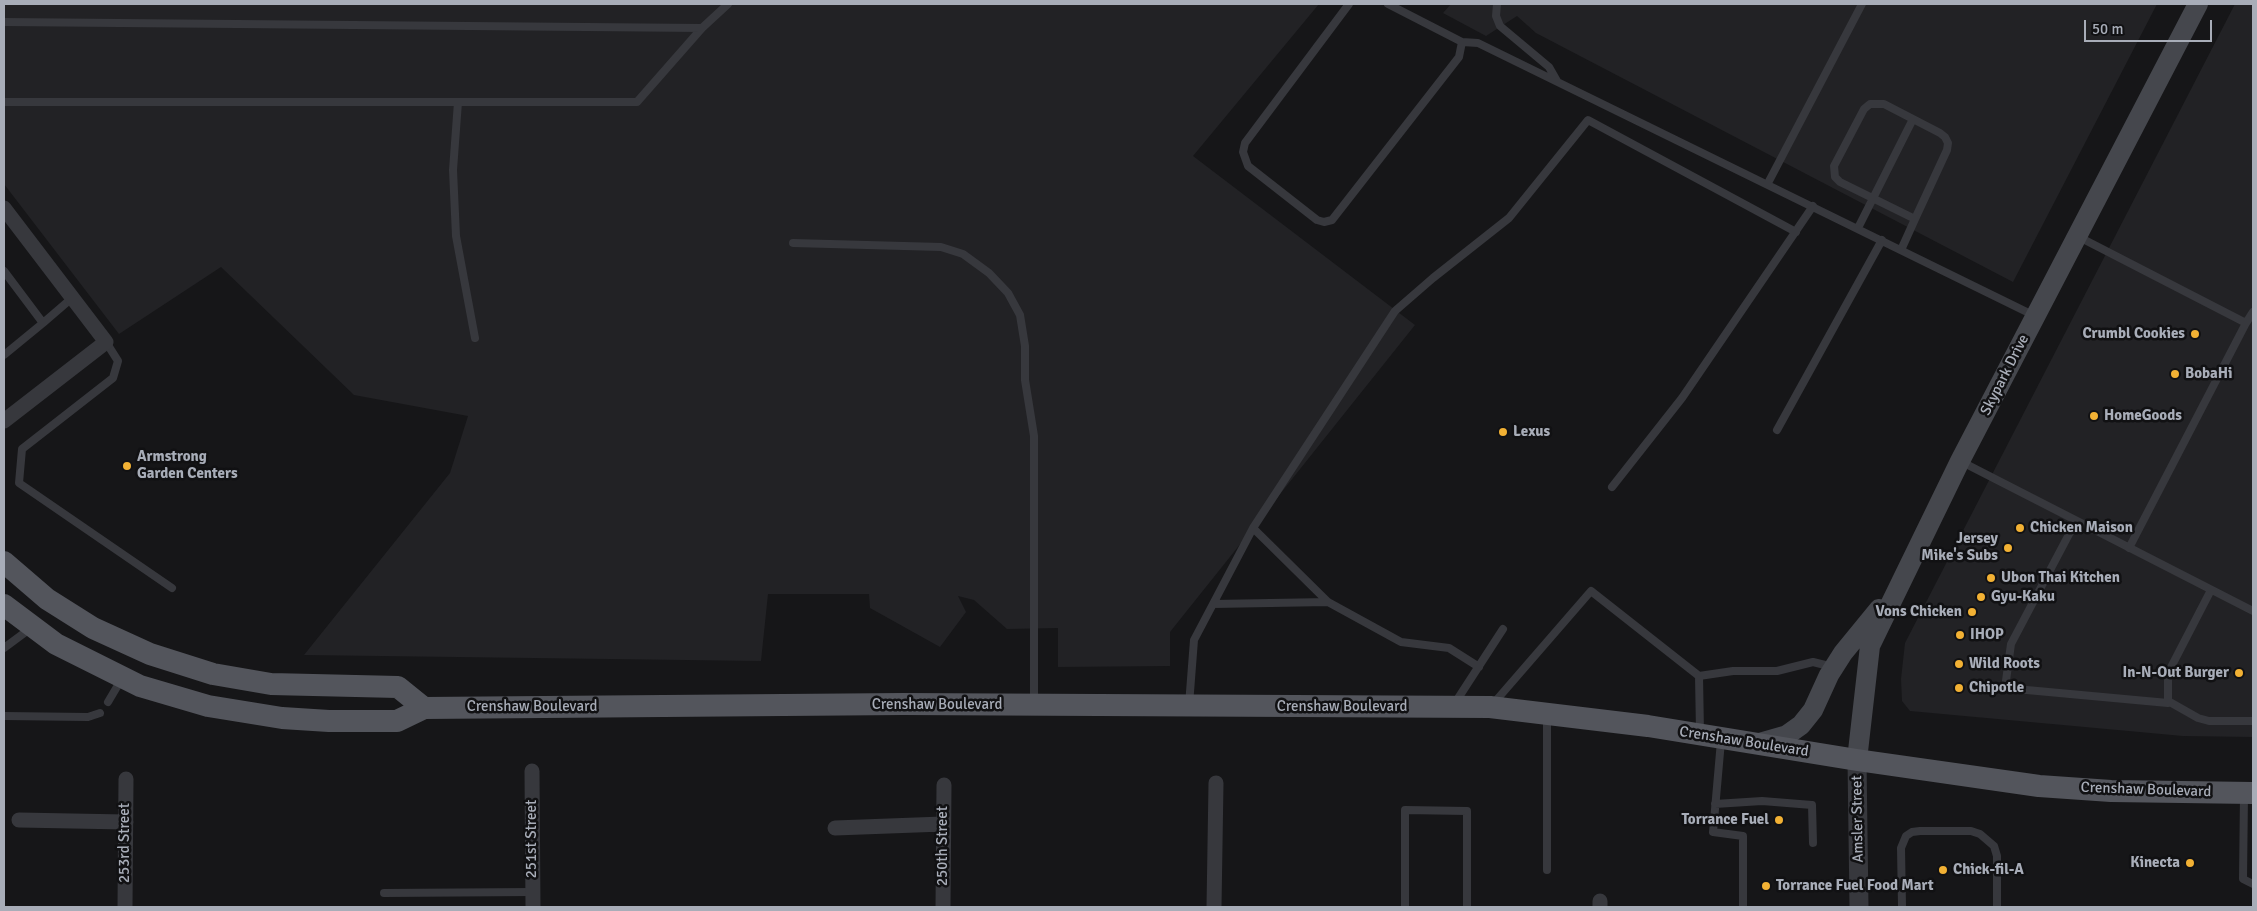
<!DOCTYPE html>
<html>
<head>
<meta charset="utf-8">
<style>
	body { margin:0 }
	#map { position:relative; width:2257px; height:911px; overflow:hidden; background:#161618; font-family:Signika,sans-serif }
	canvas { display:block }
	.frame { position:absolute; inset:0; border:5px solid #a8adb8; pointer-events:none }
	.scale { position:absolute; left:2084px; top:20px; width:128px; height:22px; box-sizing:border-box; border:2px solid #a8adb8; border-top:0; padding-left:6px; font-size:15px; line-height:18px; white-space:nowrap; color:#a8adb8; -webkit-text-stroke:4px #111113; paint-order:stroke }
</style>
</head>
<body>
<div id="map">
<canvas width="2257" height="911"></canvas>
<div class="frame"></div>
<div class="scale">50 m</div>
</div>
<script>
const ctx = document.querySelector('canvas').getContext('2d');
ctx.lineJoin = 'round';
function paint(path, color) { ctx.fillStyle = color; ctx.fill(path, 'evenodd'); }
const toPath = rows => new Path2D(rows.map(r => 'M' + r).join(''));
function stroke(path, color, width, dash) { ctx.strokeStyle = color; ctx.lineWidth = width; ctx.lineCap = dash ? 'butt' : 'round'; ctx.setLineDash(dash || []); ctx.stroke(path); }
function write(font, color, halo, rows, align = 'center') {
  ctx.font = font + ' Signika,sans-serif'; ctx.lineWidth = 5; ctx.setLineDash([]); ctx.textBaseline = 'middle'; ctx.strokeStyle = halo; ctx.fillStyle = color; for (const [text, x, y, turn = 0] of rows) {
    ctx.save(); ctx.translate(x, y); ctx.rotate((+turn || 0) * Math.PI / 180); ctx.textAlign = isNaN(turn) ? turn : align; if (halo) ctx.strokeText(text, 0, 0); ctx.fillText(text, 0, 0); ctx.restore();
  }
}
const built = toPath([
	[4,4,1319,4,1193,156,1415,325,1170,632,1170,666,1058,667,1058,628,1007,629,974,600,958,596,966,612,940,647,870,608,869,594,768,594,761,661,304,655,450,473,468,416,354,395,221,267,119,334,4,184],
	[1451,4,2157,4,2013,282,1536,33,1517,16,1486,36,1443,13],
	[2235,4,2253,4,2253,737,2183,736,1910,711,1902,701,1901,679,1905,643]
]);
const service = toPath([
	[1349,4,1245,143,1243,152,1248,166,1317,220,1324,222,1332,220,1459,57,1462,42],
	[1388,4,1462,42,1478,43,2035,316],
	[1497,4,1496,16,1500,26,1549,67,1557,81],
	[4,22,702,28,637,102,4,102],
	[702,28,728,4],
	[458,102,453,170,456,236,475,338],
	[1768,183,1862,4],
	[1858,228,1913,119],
	[2079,237,2246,323],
	[793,243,941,247,963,254,989,273,1008,293,1020,315,1025,346,1025,380,1034,436,1034,703],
	[1901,250,1915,219,1947,150,1948,143,1945,137,1940,133,1884,104,1870,104,1864,109,1834,166,1835,177,1840,182,1915,219],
	[4,271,43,323,4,355],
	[43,323,72,298],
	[106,342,118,361,113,378,22,449,19,483,172,588],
	[1777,430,1882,240],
	[1962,462,2253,611],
	[1612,487,1682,398,1813,206],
	[2076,521,2011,644,2005,688,2168,703,2168,673,2211,590],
	[1253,528,1213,604,1328,602],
	[2129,548,2246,323,2253,312],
	[4,648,31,628],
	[1479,667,1449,648,1401,642,1328,602,1253,528,1395,311,1433,278,1509,218,1588,120,1796,232],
	[1699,676,1700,732],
	[2168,701,2198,718,2209,721,2253,721],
	[108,702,121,680],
	[1455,703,1503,629],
	[1493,704,1591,591,1699,676,1733,671,1777,671,1813,662,1833,667],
	[1189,705,1194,640,1213,604],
	[4,716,88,717,100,713],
	[1721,741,1713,832,1743,836,1743,907],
	[2244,795,2243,879,2253,884],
	[1715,804,1762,801,1812,805,1813,843],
	[1547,870,1547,715],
	[384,893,533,892],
	[1902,906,1901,848,1906,836,1912,832,1920,831,1971,831,1980,834,1994,846,1997,856,1997,907],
	[1405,907,1405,810,1467,811,1467,907]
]);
const minor = toPath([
	[4,208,106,342,4,421],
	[532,771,533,907],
	[19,820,126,822],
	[835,828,943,824],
	[1600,901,1600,907],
	[125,907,126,779],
	[943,907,944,785],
	[1214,907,1216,783]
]);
const tertiary = toPath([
	[1857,760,1859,907]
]);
const secondary = toPath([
	[1759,743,1787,735,1801,725,1813,710,1829,675,1843,653,1879,609],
	[1857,760,1870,646,1960,461,2198,4]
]);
const primary = toPath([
	[4,562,47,599,93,628,150,654,213,674,271,684,398,687,424,708],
	[4,605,56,644,140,686,208,706,282,718,329,721,397,721,424,708,903,704,1490,707,1648,726,1857,760,2039,786,2111,791,2253,793]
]);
const markers = [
	[2195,334,5,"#f2b134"],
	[2175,374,5,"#f2b134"],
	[2094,416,5,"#f2b134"],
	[1503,432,5,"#f2b134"],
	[127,466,5,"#f2b134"],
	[2020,528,5,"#f2b134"],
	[2008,548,5,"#f2b134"],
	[1991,578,5,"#f2b134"],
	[1981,597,5,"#f2b134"],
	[1972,612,5,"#f2b134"],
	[1960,635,5,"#f2b134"],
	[1959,664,5,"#f2b134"],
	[2239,673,5,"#f2b134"],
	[1959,688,5,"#f2b134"],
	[1779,820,5,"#f2b134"],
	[2190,863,5,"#f2b134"],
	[1943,870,5,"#f2b134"],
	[1766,886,5,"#f2b134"]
];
const poiNames = [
	["Crumbl Cookies",2185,334,"right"],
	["BobaHi",2185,374],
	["HomeGoods",2104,416],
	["Lexus",1513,432],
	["Armstrong",137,457],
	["Garden Centers",137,474],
	["Chicken Maison",2030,528],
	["Jersey",1998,539,"right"],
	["Mike's Subs",1998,556,"right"],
	["Ubon Thai Kitchen",2001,578],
	["Gyu-Kaku",1991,597],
	["Vons Chicken",1962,612,"right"],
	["IHOP",1970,635],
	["Wild Roots",1969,664],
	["In-N-Out Burger",2229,673,"right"],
	["Chipotle",1969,688],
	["Torrance Fuel",1769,820,"right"],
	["Kinecta",2180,863,"right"],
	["Chick-fil-A",1953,870],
	["Torrance Fuel Food Mart",1776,886]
];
const streetNames = [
	["Skypark Drive",2005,375,-63],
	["Crenshaw Boulevard",937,705],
	["Crenshaw Boulevard",532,707],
	["Crenshaw Boulevard",1342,707],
	["Crenshaw Boulevard",1744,742,9],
	["Crenshaw Boulevard",2146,790,2],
	["Amsler Street",1858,819,-91],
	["251st Street",532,839,-90],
	["253rd Street",125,843,-90],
	["250th Street",943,846,-90]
];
paint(built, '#222225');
stroke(service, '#37383d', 8);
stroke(minor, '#37383d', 15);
stroke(tertiary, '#37383d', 19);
stroke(secondary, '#45474d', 20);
stroke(primary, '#53555c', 22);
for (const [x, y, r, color] of markers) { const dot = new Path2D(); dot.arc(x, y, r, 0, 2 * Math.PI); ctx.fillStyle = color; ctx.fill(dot); stroke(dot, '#111113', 2); }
write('bold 15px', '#a8adb8', '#111113', poiNames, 'left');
write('15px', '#a8adb8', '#111113', streetNames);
</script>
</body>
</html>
